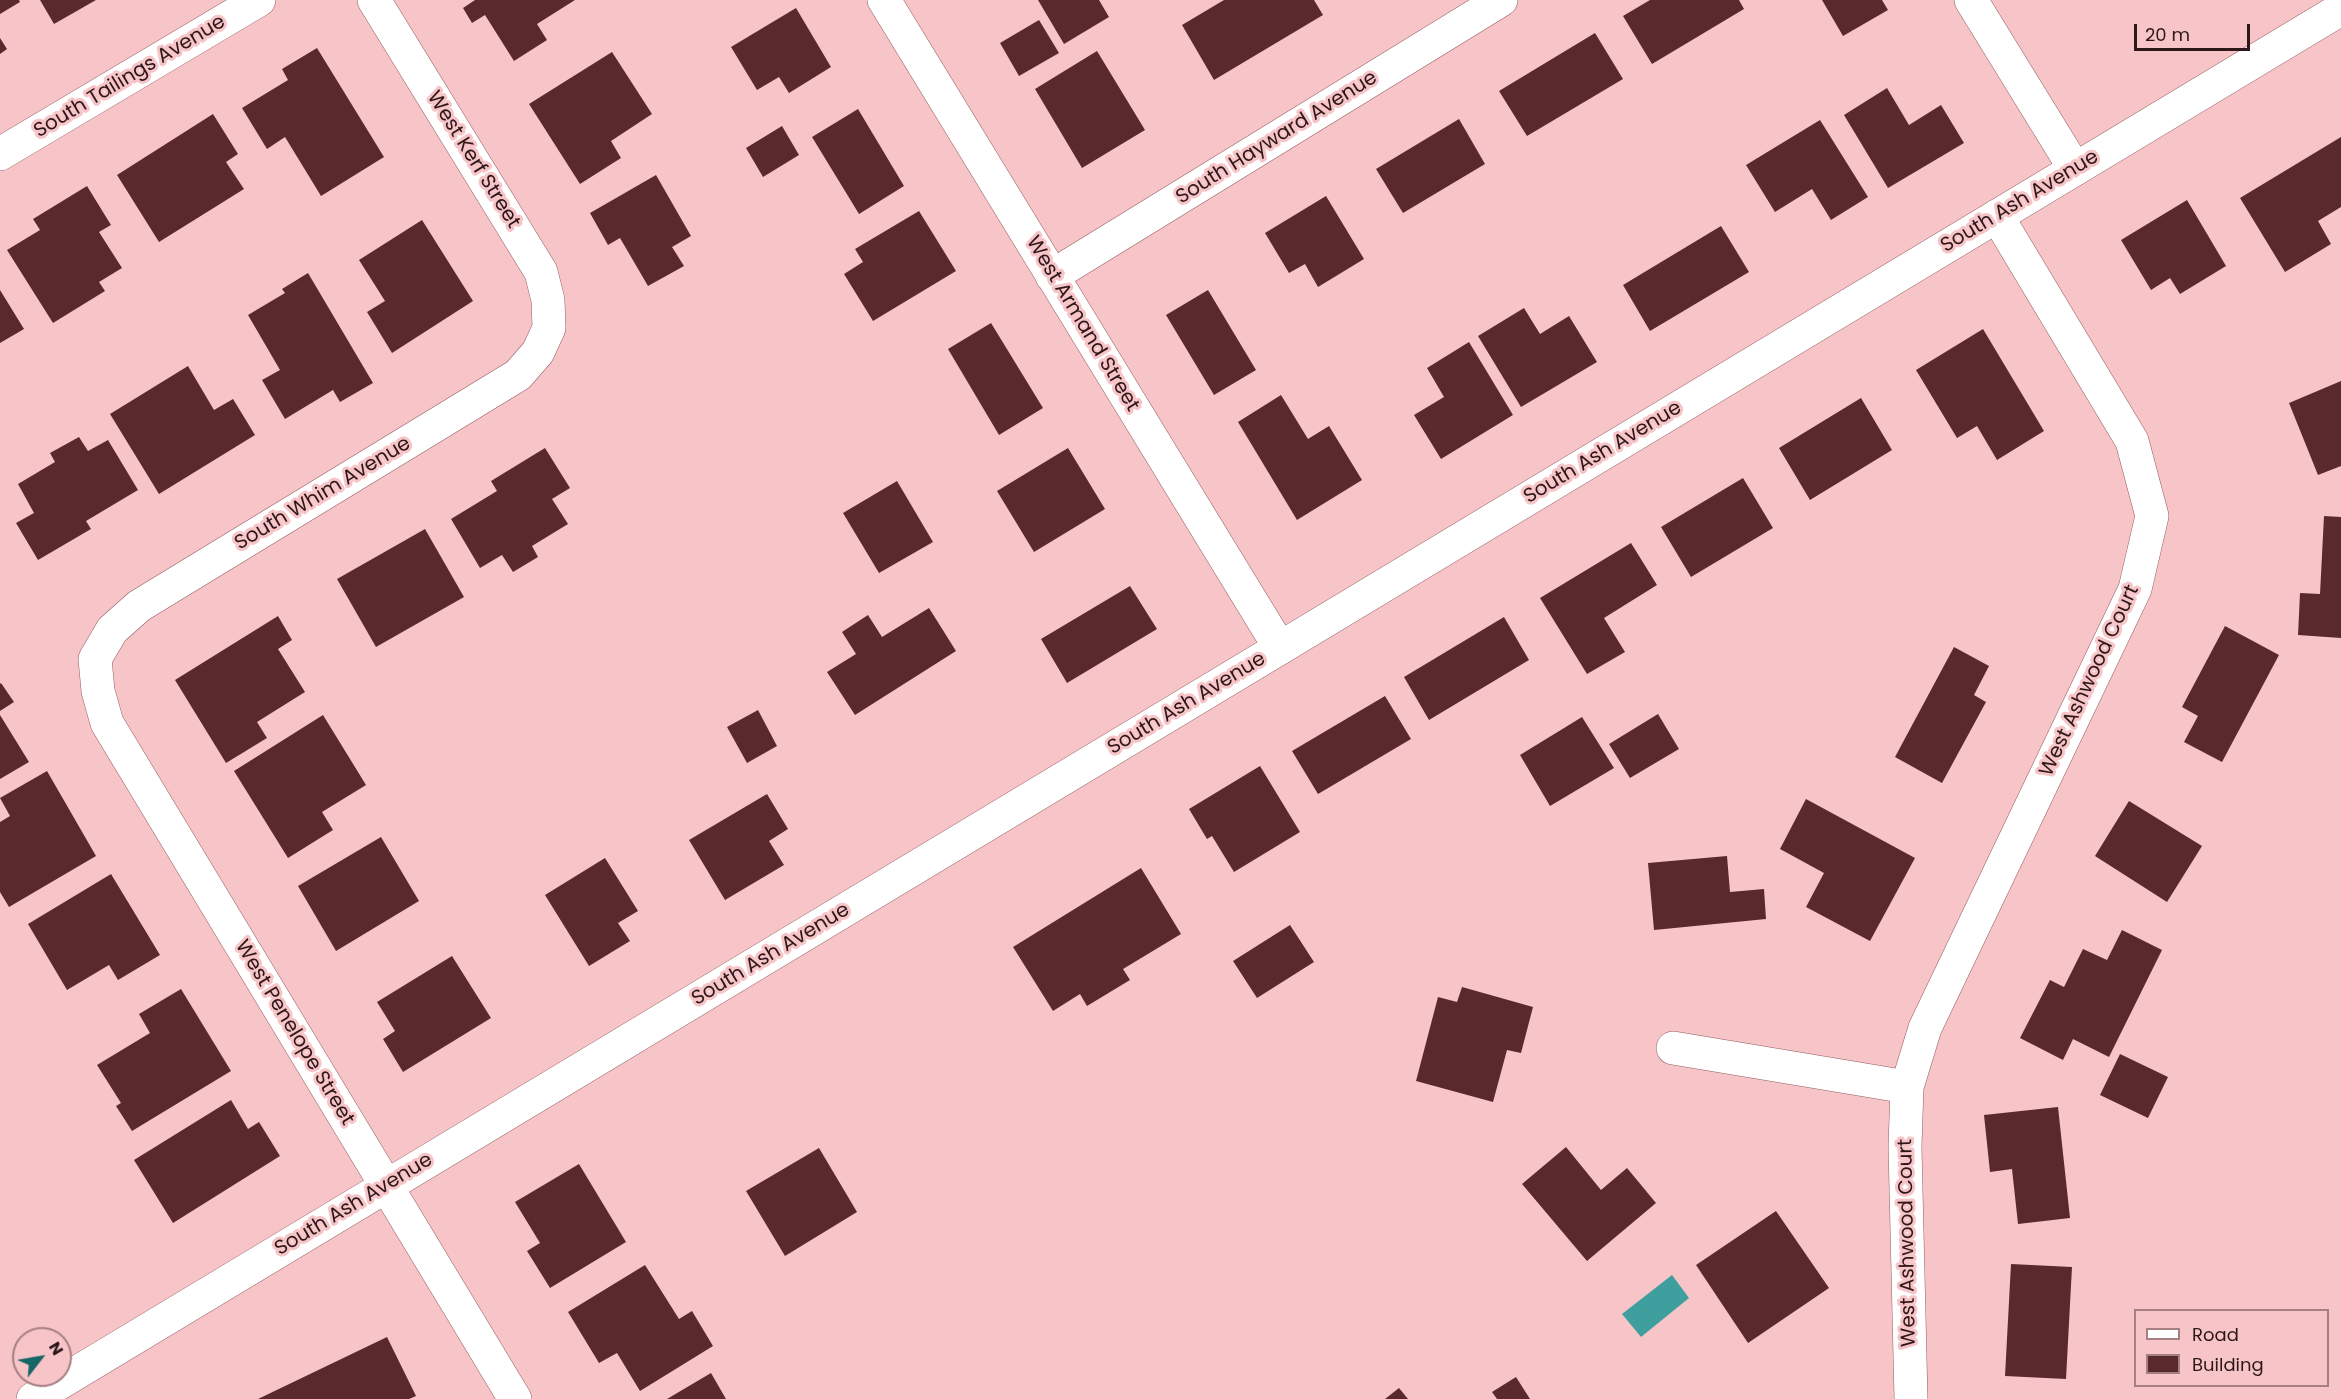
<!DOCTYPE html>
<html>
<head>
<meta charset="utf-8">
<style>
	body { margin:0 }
	#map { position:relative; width:2341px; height:1399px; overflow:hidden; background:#f7c5c8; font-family:Poppins,sans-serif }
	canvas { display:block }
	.legend { position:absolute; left:2134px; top:1309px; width:195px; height:78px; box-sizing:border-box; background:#f7c5c8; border:2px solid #a67f82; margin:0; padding:8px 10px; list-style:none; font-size:18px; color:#2d1719 }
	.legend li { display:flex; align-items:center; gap:12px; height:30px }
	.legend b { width:30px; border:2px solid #a67f82 }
	.north { position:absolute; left:12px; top:1327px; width:60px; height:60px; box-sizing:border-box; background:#f7c5c8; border:2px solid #a67f82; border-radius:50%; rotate:59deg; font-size:16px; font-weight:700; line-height:24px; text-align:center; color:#2d1719 }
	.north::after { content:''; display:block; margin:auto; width:21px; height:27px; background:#186666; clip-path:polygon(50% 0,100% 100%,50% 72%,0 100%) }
	.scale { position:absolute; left:2134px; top:24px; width:116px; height:27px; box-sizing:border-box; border:3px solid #2d1719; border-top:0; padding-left:8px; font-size:18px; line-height:21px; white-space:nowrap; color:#2d1719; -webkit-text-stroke:4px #f7c5c8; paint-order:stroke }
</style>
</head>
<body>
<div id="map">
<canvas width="2341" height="1399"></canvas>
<ul class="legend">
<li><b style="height:8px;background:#fff"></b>Road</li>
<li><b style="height:16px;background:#5a292e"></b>Building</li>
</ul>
<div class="north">N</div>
<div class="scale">20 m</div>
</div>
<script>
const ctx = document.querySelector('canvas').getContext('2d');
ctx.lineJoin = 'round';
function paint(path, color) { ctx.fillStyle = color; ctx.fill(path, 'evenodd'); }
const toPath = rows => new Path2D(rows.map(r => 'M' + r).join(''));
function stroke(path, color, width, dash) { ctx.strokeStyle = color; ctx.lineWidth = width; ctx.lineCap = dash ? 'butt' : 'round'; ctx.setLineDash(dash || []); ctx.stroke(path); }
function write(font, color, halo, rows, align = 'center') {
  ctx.font = font + ' Poppins,sans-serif'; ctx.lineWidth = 6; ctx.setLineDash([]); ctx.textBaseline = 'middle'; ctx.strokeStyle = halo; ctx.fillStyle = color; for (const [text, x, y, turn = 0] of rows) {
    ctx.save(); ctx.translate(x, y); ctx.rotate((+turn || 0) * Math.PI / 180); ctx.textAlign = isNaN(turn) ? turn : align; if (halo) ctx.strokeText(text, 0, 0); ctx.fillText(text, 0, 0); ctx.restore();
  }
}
const water = toPath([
	[1672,1275,1689,1298,1641,1337,1622,1314]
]);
const building = toPath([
	[0,0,19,0,20,2,0,14],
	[40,0,96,0,54,24],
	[475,0,575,0,537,24,547,40,514,61,485,15,472,23,463,8],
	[1038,0,1099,0,1109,17,1064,44],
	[1224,0,1314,0,1323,15,1214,80,1182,25],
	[1650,0,1739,0,1744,9,1652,64,1623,16],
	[1822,0,1882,0,1888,10,1843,36],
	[796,8,831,67,789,93,779,77,757,90,731,47],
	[1039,20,1059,53,1019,76,1000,43],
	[1595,33,1623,79,1527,136,1499,91],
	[0,38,7,49,0,54],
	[317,48,384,157,321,196,285,137,267,149,242,108,288,80,282,69],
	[1097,51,1145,130,1082,168,1035,89],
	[612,52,652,114,611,141,621,158,580,184,529,104],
	[1887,88,1909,125,1941,105,1964,143,1888,188,1844,115],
	[858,109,904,186,859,214,812,137],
	[213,114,238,154,226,162,244,189,159,242,117,175],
	[1459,119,1485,164,1403,213,1376,169],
	[1820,120,1868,197,1831,220,1812,189,1775,212,1746,165],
	[782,126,799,155,763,177,746,148],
	[2341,137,2341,207,2318,221,2331,244,2285,272,2240,198],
	[656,175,691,236,672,247,684,266,648,286,620,238,608,245,590,213],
	[87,186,111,225,99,232,122,268,99,282,105,291,53,323,7,250,40,230,33,219],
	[1326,196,1364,259,1318,287,1305,264,1289,273,1265,233],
	[2187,200,2226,266,2180,294,2170,278,2151,290,2121,240],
	[919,211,956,271,873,321,844,274,863,262,855,249],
	[422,220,473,301,392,353,367,312,385,301,359,260],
	[1721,226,1749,272,1650,331,1623,285],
	[308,273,373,383,340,402,333,390,285,419,262,380,280,370,248,315,285,293,282,289],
	[0,290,24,329,0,343],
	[1208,290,1256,370,1214,395,1166,315],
	[1524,308,1540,334,1569,316,1597,362,1521,407,1478,336],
	[991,323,1043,408,999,435,948,349],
	[1983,329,2044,431,1997,460,1977,426,1957,438,1916,370],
	[1469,342,1513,415,1441,459,1414,415,1444,397,1427,368],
	[188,366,214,410,233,399,255,435,159,494,110,414],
	[2341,381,2341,466,2318,475,2289,403],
	[1281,395,1308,439,1329,426,1362,480,1297,520,1238,422],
	[1861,398,1892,450,1810,500,1779,448],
	[79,437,88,451,108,440,138,490,86,521,91,529,38,560,16,523,34,513,18,484,55,462,50,453],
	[545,448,570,488,552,499,568,524,532,546,538,557,513,572,502,555,480,568,451,519,497,491,491,481],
	[1068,448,1105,509,1034,552,997,491],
	[1743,478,1773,528,1691,577,1661,527],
	[897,481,933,542,879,573,843,513],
	[2324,516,2341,517,2341,638,2298,635,2300,593,2320,594],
	[425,529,464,597,376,647,337,579],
	[1631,543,1657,585,1604,618,1625,652,1587,674,1540,598],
	[1130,586,1157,629,1067,683,1041,639],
	[929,608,956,651,855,715,827,672,856,654,842,632,868,615,882,637],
	[278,616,292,640,278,649,305,692,257,722,267,738,226,763,175,680],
	[1504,617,1529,660,1429,720,1404,677],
	[2225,626,2279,655,2222,762,2184,742,2198,716,2182,707],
	[1954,647,1989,666,1974,695,1986,702,1942,783,1895,757],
	[1,683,14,702,0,711,0,684],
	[1385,696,1411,739,1318,794,1292,751],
	[758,710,777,746,747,763,727,727],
	[1658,714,1679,749,1630,778,1609,744],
	[0,715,29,762,0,779],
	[323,715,366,785,322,812,333,830,288,858,234,771],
	[1582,717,1614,768,1550,806,1520,755],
	[1260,766,1300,832,1234,872,1212,836,1207,839,1189,809],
	[47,771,96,856,9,907,0,892,0,822,10,816,0,798],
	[767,794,788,829,769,841,784,865,725,900,689,840],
	[1806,799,1915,858,1870,941,1806,907,1824,873,1780,849],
	[2129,801,2202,846,2167,902,2095,856],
	[381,837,419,901,336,951,298,886],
	[1727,856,1730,892,1764,889,1766,919,1654,930,1648,863],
	[605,858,638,911,618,923,630,941,589,966,545,895],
	[1141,868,1181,934,1123,969,1130,980,1087,1006,1080,994,1053,1011,1013,947],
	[111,874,160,955,118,980,109,965,67,990,28,924],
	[1290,925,1314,962,1257,998,1233,961],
	[2122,930,2162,950,2109,1057,2073,1039,2063,1060,2020,1038,2050,980,2064,987,2083,949,2107,960],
	[452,956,491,1018,403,1072,383,1039,395,1031,377,1002],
	[1462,987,1533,1007,1521,1053,1507,1050,1493,1102,1416,1081,1438,997,1457,1002],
	[181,989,231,1071,132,1131,116,1106,121,1103,97,1065,150,1033,139,1014],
	[2120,1054,2168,1077,2148,1118,2100,1095],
	[231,1100,248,1129,259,1122,280,1156,173,1223,134,1160],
	[2058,1107,2070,1218,2018,1224,2012,1169,1990,1172,1984,1115],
	[1566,1147,1601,1190,1627,1168,1656,1203,1587,1261,1522,1184],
	[819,1148,857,1212,785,1256,746,1191],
	[579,1164,626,1242,550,1288,527,1251,540,1243,515,1202],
	[1776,1211,1829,1288,1748,1343,1696,1265],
	[2011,1264,2072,1267,2066,1379,2005,1376],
	[645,1265,679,1319,692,1311,713,1346,640,1391,617,1353,599,1363,568,1312],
	[387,1337,416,1396,409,1399,258,1399],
	[711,1373,726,1399,667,1399],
	[1516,1377,1530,1399,1497,1399,1492,1392],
	[1399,1388,1408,1399,1385,1399]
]);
const minor = toPath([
	[374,0,541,272,548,300,549,328,538,352,518,375,139,606,112,630,95,659,98,691,107,723,515,1399],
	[884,0,1280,648],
	[1971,0,2075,169],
	[0,154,259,0],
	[1052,276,1501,0],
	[1673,1048,1907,1087],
	[1911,1399,1905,1147,1907,1087,1925,1028,2135,589,2152,516,2132,441,1997,216]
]);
const tertiary = toPath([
	[33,1399,2341,9]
]);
const streetNames = [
	["South Tailings Avenue",130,77,-31],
	["South Hayward Avenue",1277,138,-32],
	["West Kerf Street",473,160,58],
	["South Ash Avenue",2020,202,-31],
	["West Armand Street",1082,324,59],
	["South Ash Avenue",1603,453,-31],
	["South Whim Avenue",323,494,-31],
	["West Ashwood Court",2090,681,-65],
	["South Ash Avenue",1187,704,-31],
	["South Ash Avenue",771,955,-31],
	["West Penelope Street",294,1033,59],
	["South Ash Avenue",354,1205,-31],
	["West Ashwood Court",1908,1243,-91]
];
paint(water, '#3e9f9e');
paint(building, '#5a292e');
stroke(minor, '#925b60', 34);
stroke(tertiary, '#925b60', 34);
stroke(minor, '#fff', 33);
stroke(tertiary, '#fff', 33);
write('20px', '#2d1719', '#f7c5c8', streetNames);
</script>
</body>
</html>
